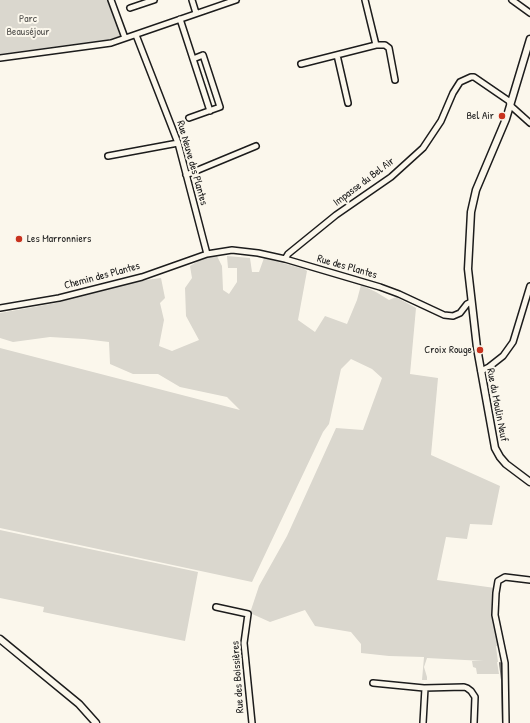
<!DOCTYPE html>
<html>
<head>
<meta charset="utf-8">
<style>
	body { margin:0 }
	canvas { display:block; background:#fbf7ec }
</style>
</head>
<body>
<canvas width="530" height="723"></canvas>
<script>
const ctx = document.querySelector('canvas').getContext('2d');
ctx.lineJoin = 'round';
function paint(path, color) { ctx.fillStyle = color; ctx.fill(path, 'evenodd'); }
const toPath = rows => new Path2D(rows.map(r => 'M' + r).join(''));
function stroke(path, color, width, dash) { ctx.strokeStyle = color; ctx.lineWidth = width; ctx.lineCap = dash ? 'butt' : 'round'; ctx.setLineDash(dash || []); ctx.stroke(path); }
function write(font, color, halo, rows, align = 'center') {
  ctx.font = font + ' "Patrick Hand",sans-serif'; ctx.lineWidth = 4; ctx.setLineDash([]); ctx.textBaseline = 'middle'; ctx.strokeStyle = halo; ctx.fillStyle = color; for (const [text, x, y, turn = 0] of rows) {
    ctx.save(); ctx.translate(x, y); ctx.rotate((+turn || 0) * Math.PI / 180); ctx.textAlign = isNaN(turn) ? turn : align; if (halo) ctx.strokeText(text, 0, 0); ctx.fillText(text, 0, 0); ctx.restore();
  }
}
const green = toPath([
	[0,0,107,0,120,36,111,39,0,54],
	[217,256,222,266,223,290,229,294,237,282,237,268,228,268,227,256,250,258,252,272,259,272,264,258,304,269,307,271,298,320,315,332,325,316,347,324,357,300,361,285,376,292,389,300,396,297,416,308,410,374,438,378,431,455,500,486,492,525,470,524,467,539,446,537,437,580,495,588,493,598,492,616,498,636,500,646,496,646,498,662,497,662,499,674,477,674,476,668,473,667,472,661,484,661,427,658,424,667,427,677,427,680,422,680,424,657,389,656,361,653,361,644,351,632,315,626,305,610,270,622,250,613,259,586,287,536,336,428,363,430,382,378,372,369,351,359,341,369,329,424,323,432,252,582,0,528,0,348,240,410,227,397,180,387,158,374,133,374,110,364,109,342,84,339,50,337,13,342,0,338,0,313,56,303,130,282,161,278,165,298,160,303,164,320,159,346,172,351,199,340,186,316,185,288,192,278,190,266,203,258],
	[0,530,198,572,185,641,43,612,44,607,0,598]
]);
const stream = toPath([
	[500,663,502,680,503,723]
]);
const minor = toPath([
	[111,0,125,38],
	[192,0,196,13],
	[512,0,530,13],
	[130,8,154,0],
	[180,19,210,111],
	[136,35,178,143,207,254],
	[376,45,385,45,389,48,395,80],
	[337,55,348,103],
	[0,58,111,43,236,0],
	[301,64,376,45,365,0],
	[189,118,220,107,203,55,193,59],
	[108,156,178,143],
	[186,175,256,146],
	[285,259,288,254,336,215,391,177,423,148,441,121,453,93,460,82,471,77,474,77,509,101,511,106,530,123],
	[0,308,59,298,142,277,207,254,232,250,258,253,285,259,380,287,399,294,444,315,453,316,460,313,467,304,471,302],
	[481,371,489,367,503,356,513,342,530,286],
	[216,607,248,614,244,643,252,723],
	[373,683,424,688,464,687,467,688,471,691,475,697,474,723],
	[423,723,425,688],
	[506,723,505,663,495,615,496,593,498,581,505,577,530,580]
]);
const tertiary = toPath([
	[530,39,506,119,476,190,471,212,468,269,477,348,495,448,500,457,506,464,530,482],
	[0,639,79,704,96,723]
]);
const markers = [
	[502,116,4,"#c8321e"],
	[19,239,4,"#c8321e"],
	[480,350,4,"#c8321e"]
];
const parkNames = [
	["Parc",28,19],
	["Beauséjour",28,32]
];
const poiNames = [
	["Bel Air",494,116],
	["Les Marronniers",27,239,"left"],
	["Croix Rouge",472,350]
];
const streetNames = [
	["Rue Neuve des Plantes",192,163,74],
	["Impasse du Bel Air",364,182,-37],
	["Rue des Plantes",347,267,16],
	["Chemin des Plantes",102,276,-15],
	["Rue du Moulin Neuf",497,405,79],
	["Rue des Boissières",238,677,-94]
];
paint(green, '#dad7ce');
stroke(stream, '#74726e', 2);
stroke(minor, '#1c1c1c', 8);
stroke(tertiary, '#1c1c1c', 9);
stroke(minor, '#fbf7ec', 5);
stroke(tertiary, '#fbf7ec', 6);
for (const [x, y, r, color] of markers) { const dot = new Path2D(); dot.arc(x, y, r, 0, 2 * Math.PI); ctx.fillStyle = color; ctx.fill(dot); stroke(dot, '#fbf7ec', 1.5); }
write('11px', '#555451', '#fbf7ec', parkNames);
write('11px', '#1c1c1c', '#fbf7ec', poiNames, 'right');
write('11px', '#1c1c1c', '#fbf7ec', streetNames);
</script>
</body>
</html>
